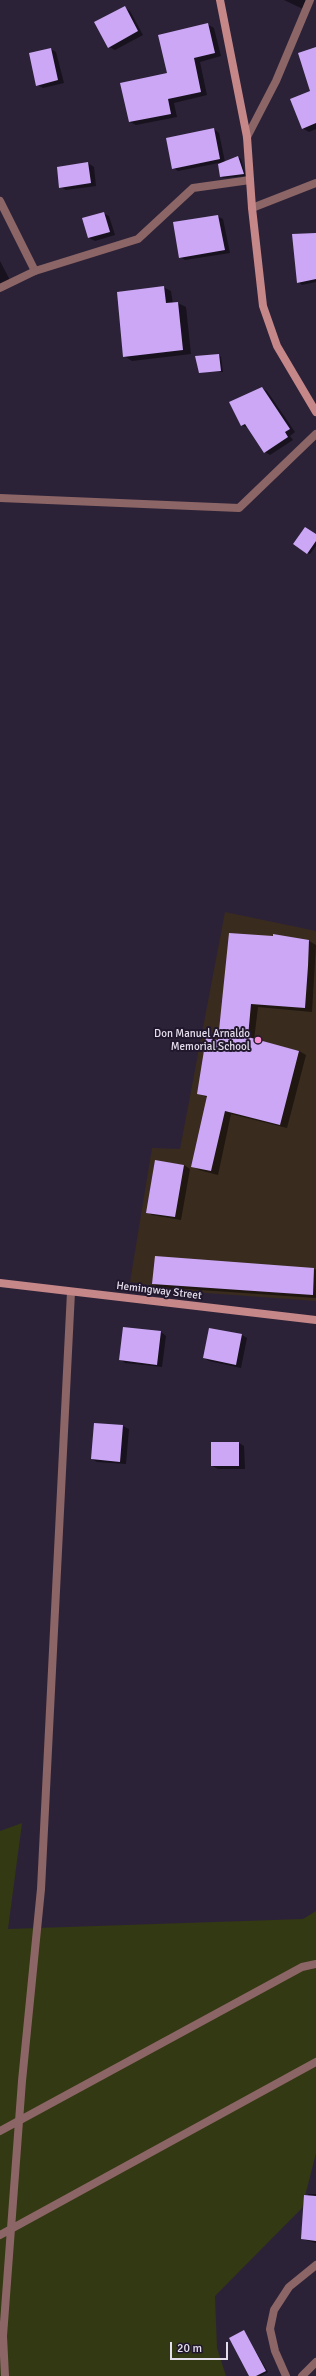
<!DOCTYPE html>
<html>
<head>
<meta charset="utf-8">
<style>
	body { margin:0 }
	#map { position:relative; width:316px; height:2376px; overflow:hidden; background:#2c2238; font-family:Signika,sans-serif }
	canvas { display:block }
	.scale { position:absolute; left:170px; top:2342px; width:58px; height:18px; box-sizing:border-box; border:2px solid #e4deec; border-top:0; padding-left:5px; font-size:12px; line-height:14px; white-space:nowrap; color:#e4deec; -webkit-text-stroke:3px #22182d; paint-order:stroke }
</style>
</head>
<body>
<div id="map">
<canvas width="316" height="2376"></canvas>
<div class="scale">20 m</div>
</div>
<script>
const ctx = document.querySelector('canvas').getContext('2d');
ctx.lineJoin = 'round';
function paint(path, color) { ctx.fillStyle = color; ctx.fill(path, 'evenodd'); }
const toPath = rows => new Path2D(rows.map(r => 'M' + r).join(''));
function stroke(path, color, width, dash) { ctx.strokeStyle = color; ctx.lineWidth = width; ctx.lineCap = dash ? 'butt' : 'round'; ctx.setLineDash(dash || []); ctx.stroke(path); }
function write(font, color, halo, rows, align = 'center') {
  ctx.font = font + ' Signika,sans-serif'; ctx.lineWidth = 4; ctx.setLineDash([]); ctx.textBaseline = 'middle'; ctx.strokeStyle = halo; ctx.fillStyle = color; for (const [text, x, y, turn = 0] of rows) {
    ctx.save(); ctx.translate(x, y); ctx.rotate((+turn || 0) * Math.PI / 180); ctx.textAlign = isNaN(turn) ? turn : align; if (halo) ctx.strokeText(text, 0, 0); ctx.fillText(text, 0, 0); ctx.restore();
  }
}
const education = toPath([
	[225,912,316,931,316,1301,192,1292,130,1282,152,1148,180,1149]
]);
const green = toPath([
	[22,1823,8,1929,303,1919,316,1911,316,2153,302,2208,215,2296,217,2348,226,2376,0,2376,0,1831]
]);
const shadow = toPath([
	[284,0,309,0,305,10],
	[125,8,130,11,143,35,115,50,109,47],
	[207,24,214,28,221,56,200,62,207,95,174,103,177,117,136,125,130,122],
	[316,48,316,129,309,132,302,128,311,92],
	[51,49,56,52,64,83,43,88,37,85],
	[214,129,219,133,225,162,238,157,241,159,246,176,223,178,221,176,219,163,178,171,173,168],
	[88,163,94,167,96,186,66,190,60,187],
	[103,213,109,216,115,235,95,241,89,238,83,219],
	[217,216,223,219,230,253,185,260,180,257],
	[316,234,316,282,302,285,298,282],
	[0,261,12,284,0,290],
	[163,287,171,291,173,304,178,303,186,307,191,354,132,361,124,356],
	[219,355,221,357,223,372,200,372],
	[262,388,267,391,295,432,290,436,293,440,270,455,265,452,249,428,241,425],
	[316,535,316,546,310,554,307,553],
	[274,937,309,941,316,945,312,1012,258,1007,254,1040,299,1051,306,1055,287,1128,231,1114,218,1175,199,1170,192,1166,208,1098,198,1093,219,1041],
	[155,1161,184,1165,190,1169,181,1220,152,1215,147,1212],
	[156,1257,314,1269,316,1270,316,1298,158,1287,153,1284],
	[161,1332,166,1336,162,1367,125,1363,120,1359],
	[242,1335,247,1338,241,1368,209,1361,204,1358],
	[95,1424,123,1426,129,1429,126,1464,97,1462,92,1459],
	[239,1443,244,1446,245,1469,218,1469,212,1466],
	[308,2194,316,2194,316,2243,302,2239],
	[244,2331,268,2372,261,2376,249,2376,230,2339]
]);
const building = toPath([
	[125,6,138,31,108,48,94,22],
	[208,23,215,53,194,58,201,92,168,99,171,114,129,122,120,83,167,73,158,35],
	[316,47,316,123,302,129,290,99,310,91,298,53],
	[51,48,58,80,36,86,29,53],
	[214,128,220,159,172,169,166,138],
	[238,156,244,174,220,177,218,164],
	[88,162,91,183,59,188,57,167],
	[104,212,110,232,88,238,82,218],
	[218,215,225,250,179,258,173,222],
	[316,233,316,279,297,283,292,234],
	[164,286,166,303,178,302,183,350,123,357,117,292],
	[219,354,221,371,199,373,195,356],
	[262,387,290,429,285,432,288,437,264,453,245,424,241,426,229,402],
	[305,527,316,534,316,541,307,554,293,544],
	[229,933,273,936,273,934,309,940,308,966,305,1008,251,1004,248,1037,299,1051,280,1125,225,1111,211,1171,191,1167,207,1096,197,1094,206,1038,218,1040],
	[155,1160,184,1165,175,1217,146,1213],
	[155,1256,314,1268,313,1295,152,1284],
	[123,1327,161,1331,157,1365,119,1360],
	[209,1328,242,1334,236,1365,203,1358],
	[94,1423,123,1425,120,1462,91,1459],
	[211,1442,239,1442,239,1466,211,1466],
	[304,2195,316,2196,316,2241,301,2239],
	[244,2330,266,2371,256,2376,249,2376,229,2338]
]);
const lane = toPath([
	[0,201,35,271]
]);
const street = toPath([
	[247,137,276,81,310,0],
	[252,208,316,183],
	[0,288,35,271,138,239,193,188,250,180],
	[0,498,239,508,316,434],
	[0,2131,302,1967,316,1964],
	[0,2235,316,2062],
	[5,2376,3,2336,22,2081,41,1889,71,1292],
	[286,2376,275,2351,270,2329,274,2310,289,2287,316,2265],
	[302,2376,316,2362]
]);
const secondary = toPath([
	[220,0,247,137,252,208,263,306,277,346,316,412],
	[0,1283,316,1320]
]);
const markers = [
	[258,1040,4,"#f590d1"]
];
const poiNames = [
	["Don Manuel Arnaldo",250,1034],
	["Memorial School",250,1047]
];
const streetNames = [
	["Hemingway Street",159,1291,7]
];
paint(education, '#3a2b1f');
paint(green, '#333912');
paint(shadow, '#0007');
paint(building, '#cba7f6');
stroke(lane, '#8c6566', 8);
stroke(street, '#8c6566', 8);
stroke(secondary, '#c68789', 8);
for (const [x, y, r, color] of markers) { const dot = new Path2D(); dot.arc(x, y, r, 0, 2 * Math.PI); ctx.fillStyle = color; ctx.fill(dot); stroke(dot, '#22182d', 1.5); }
write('11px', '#e4deec', '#22182d', poiNames, 'right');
write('11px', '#e4deec', '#22182d', streetNames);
</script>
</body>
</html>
